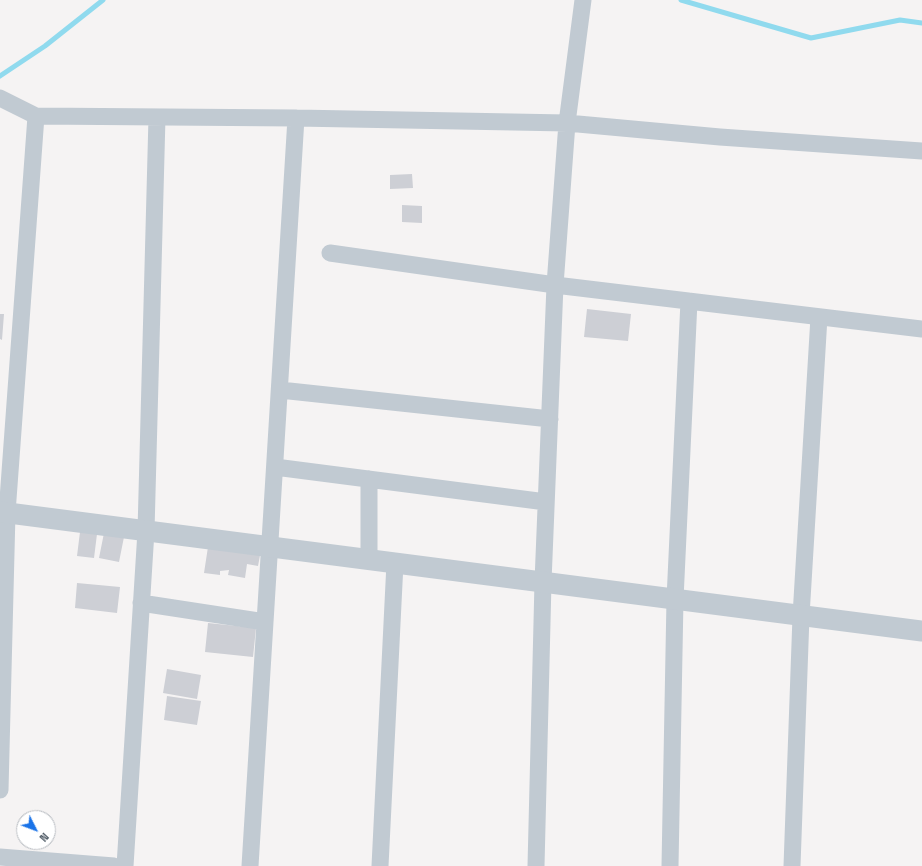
<!DOCTYPE html>
<html>
<head>
<meta charset="utf-8">
<style>
	body { margin:0 }
	#map { position:relative; width:922px; height:866px; overflow:hidden; background:#f5f3f3; font-family:"Space Grotesk",sans-serif }
	canvas { display:block }
	.north { position:absolute; left:16px; top:810px; width:40px; height:40px; box-sizing:border-box; background:#fff; border:1px solid #b7bbc0; border-radius:50%; rotate:132deg; font-size:11px; font-weight:700; line-height:16px; text-align:center; color:#4a5661 }
	.north::after { content:''; display:block; margin:auto; width:14px; height:18px; background:#1a73e8; clip-path:polygon(50% 0,100% 100%,50% 72%,0 100%) }
</style>
</head>
<body>
<div id="map">
<canvas width="922" height="866"></canvas>
<div class="north">N</div>
</div>
<script>
const ctx = document.querySelector('canvas').getContext('2d');
ctx.lineJoin = 'round';
const toPath = rows => new Path2D(rows.map(r => 'M' + r).join(''));
function stroke(path, color, width, dash) { ctx.strokeStyle = color; ctx.lineWidth = width; ctx.lineCap = dash ? 'butt' : 'round'; ctx.setLineDash(dash || []); ctx.stroke(path); }
function paint(path, color) { ctx.fillStyle = color; ctx.fill(path, 'evenodd'); }
const stream = toPath([
	[681,0,811,38,900,20,922,23],
	[0,76,45,46,103,0]
]);
const building = toPath([
	[412,174,413,188,390,189,390,175],
	[402,205,422,206,422,223,402,222],
	[587,309,631,314,628,341,584,337],
	[0,314,4,314,2,340,0,339],
	[80,532,97,534,94,558,77,556],
	[104,533,124,537,119,562,99,558],
	[208,547,261,550,258,566,247,564,245,578,228,575,229,570,220,571,220,575,204,573],
	[77,583,120,587,117,613,75,608],
	[208,623,256,628,253,657,205,652],
	[167,669,201,675,197,699,163,693],
	[167,696,201,701,197,725,164,720]
]);
const minor = toPath([
	[0,98,36,116,296,118,567,123,720,137,922,151],
	[330,253,555,285,922,329],
	[280,390,550,419],
	[275,467,546,502],
	[369,560,369,479],
	[141,603,265,622],
	[0,790,7,513,36,116],
	[0,857,114,866],
	[125,866,146,531,157,117],
	[250,866,296,118],
	[380,866,395,563],
	[536,866,543,582,555,285,567,123,583,0],
	[670,866,675,599,689,301],
	[792,866,801,616,819,317]
]);
const tertiary = toPath([
	[0,512,922,631]
]);
stroke(stream, '#90daee', 5);
paint(building, '#cdcfd5');
stroke(minor, '#c1cad2', 17);
stroke(tertiary, '#c1cad2', 21);
</script>
</body>
</html>
